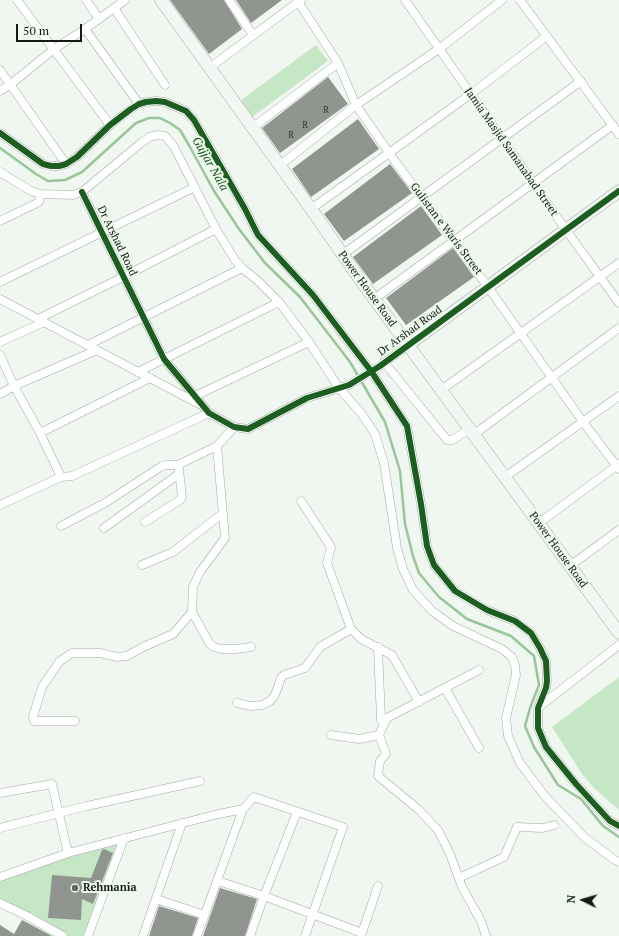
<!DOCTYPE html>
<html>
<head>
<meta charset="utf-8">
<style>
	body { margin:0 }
	#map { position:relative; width:619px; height:936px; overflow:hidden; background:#f0f6f0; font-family:"PT Serif",serif }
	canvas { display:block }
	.north { position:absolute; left:563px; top:880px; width:40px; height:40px; -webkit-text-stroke:3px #ecfaec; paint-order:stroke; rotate:275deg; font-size:11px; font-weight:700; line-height:16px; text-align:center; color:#141914 }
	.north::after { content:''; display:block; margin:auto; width:14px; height:18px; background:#141914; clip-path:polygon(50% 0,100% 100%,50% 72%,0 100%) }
	.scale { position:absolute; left:16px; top:24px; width:66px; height:18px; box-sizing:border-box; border:2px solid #141914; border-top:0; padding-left:5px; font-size:12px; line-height:14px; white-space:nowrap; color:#141914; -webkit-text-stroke:3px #ecfaec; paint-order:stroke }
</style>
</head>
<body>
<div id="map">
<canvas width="619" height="936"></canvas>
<div class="north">N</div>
<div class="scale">50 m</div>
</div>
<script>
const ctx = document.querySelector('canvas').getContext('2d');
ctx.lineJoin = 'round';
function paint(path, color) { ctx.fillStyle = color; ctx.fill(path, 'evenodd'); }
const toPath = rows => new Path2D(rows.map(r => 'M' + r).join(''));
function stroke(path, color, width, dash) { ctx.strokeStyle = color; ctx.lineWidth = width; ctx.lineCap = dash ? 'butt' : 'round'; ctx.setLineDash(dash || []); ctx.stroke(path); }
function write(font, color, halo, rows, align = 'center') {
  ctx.font = font + ' "PT Serif",serif'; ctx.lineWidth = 4; ctx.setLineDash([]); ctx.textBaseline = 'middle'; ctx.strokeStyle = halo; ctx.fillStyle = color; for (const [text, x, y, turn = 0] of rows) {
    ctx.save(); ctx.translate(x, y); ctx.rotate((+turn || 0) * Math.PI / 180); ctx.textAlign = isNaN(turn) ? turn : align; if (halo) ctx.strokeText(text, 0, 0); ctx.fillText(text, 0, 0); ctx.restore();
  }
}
const green = toPath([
	[316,45,328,61,252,117,240,101],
	[619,677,619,810,594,788,582,774,552,727],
	[124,838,88,936,63,936,0,903,0,877]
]);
const stream = toPath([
	[0,148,36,174,48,181,65,180,82,172,136,123,149,118,160,118,170,123,180,130,190,147,214,191,239,229,265,263,300,297,350,362,385,422,400,471,405,524,413,556,419,573,439,597,467,619,511,636,534,656,539,685,530,708,525,726,534,747,558,785,581,799,603,826,619,837]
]);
const building = toPath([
	[170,0,224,0,242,29,209,54],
	[236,0,282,0,251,23],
	[328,77,348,104,280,153,262,128],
	[358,119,379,149,311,197,292,169],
	[390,164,412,193,344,241,324,214],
	[421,206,442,235,373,284,353,257],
	[453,248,474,277,406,325,386,298],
	[104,849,113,853,93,904,82,899,81,920,48,918,52,875,91,878,102,850],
	[220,888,257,899,245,936,203,936],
	[159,906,198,918,192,936,149,936],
	[22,920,52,936,0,936,0,925,14,934]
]);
const street = toPath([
	[17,0,110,125],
	[86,0,99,19],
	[229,0,253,35],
	[297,0,338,63,356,105,389,153,488,287,583,422,619,469],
	[405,0,566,230,619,303],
	[520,0,619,134],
	[114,8,165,85],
	[85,29,139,104],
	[209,68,301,0],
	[0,70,66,164],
	[0,91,11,84,54,49,85,29,125,0],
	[252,128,338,63],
	[0,133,43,164,51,166,59,166,66,164,77,157,110,125,131,109,139,104,146,102,156,101,165,102,186,111,194,120,245,209,258,235,313,295,371,371,407,426,421,504,427,546,434,565,455,591,487,610,515,621,531,633,540,648,546,661,547,681,546,688,538,708,538,728,546,747,576,784,610,821,619,826],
	[279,166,356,105,439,49,502,0],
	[0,172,31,191,40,194,73,195,82,192,141,143,149,137,158,135,165,136,173,145,216,229,235,260,242,268,257,280,279,302,309,342,339,388,361,413,375,434,384,463,397,548,403,569,413,590,432,611,453,626,502,649,512,657,515,665,516,675,506,718,508,736,520,763,544,795,584,837,615,860,619,862],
	[82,192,164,359,209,413,234,427,248,429,307,398,349,385,380,366,408,345],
	[311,209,471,94,547,36],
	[0,221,39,202,40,194],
	[342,255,581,81],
	[0,282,195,187],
	[0,299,199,404],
	[374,299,613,125],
	[38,319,123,277,216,229],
	[0,342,44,322],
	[88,345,242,268],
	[0,355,14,386,40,433,61,477],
	[384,362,447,440,452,440,470,429],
	[138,372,279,302],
	[441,390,619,263],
	[0,394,14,386,97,350],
	[195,396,309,342],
	[40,433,150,378],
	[473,435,619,328],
	[505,477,619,396],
	[301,501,331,547,327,563,351,629,361,639,392,655,419,702],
	[0,505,61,477,72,476,209,413],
	[145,522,180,500,182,497,179,470],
	[539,523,619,464],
	[61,526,105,503,162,466,166,465,178,465,217,446],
	[104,528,179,474],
	[142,565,173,552,223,513],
	[570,566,619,530],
	[192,612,210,644,214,647,221,649,236,649,251,647],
	[378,647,381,720,384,724],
	[479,670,387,718,379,735,386,754,380,761,378,776,418,809,438,830,450,854,462,887,481,921,486,936],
	[445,688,479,748],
	[237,703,251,706,262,705,270,701,275,695,281,678,284,675,305,668,320,647,351,629],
	[539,707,619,645],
	[75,721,34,721,33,717,42,687,60,661,72,653,100,653,117,657,127,656,143,647,173,634,192,612,193,587,200,572,225,538,217,446,234,427],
	[331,735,359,739,379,735],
	[0,793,52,784,68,853],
	[0,828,87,806,200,781],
	[0,877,68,853,214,815,243,809,254,797,343,827,305,936],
	[459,878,504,857,517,827,543,828,554,825],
	[218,881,264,896,362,933],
	[156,899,205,915],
	[0,903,25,915,63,936],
	[88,936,124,838],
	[143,936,182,823],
	[197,936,243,809],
	[250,936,264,896,297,812],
	[361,936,378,886]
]);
const secondary = toPath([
	[161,0,311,209,364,285,619,633],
	[408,345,619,191]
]);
const cycleway = toPath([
	[0,133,43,164,51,166,59,166,66,164,77,157,110,125,131,109,139,104,146,102,156,101,165,102,186,111,194,120,245,209,258,235,313,295,371,371,407,426,421,504,427,546,434,565,455,591,487,610,515,621,531,633,540,648,546,661,547,681,546,688,538,708,538,728,546,747,576,784,610,821,619,826],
	[82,192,164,359,209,413,234,427,248,429,307,398,349,385,380,366,619,191]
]);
const markers = [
	[75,888,4,"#616661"]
];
const numberNames = [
	["R",326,110],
	["R",305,125],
	["R",291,135]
];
const streetNames = [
	["Jamia Masjid Samanabad Street",511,152,55],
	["Gulistan e Waris Street",446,229,53],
	["Dr Arshad Road",117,241,64],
	["Power House Road",367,289,54],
	["Dr Arshad Road",410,331,-36],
	["Power House Road",558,550,54]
];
const poiNames = [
	["Rehmania",83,888]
];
const waterNames = [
	["Gujjar Nala",210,164,60]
];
paint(green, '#c6e7c6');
stroke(stream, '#9ac59b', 2.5);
paint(building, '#909590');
stroke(street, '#a4a8a4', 9);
stroke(secondary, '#a4a8a4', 13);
stroke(street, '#fdfefd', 8);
stroke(secondary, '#f3f7f3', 12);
stroke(cycleway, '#1b5e20', 6);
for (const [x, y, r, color] of markers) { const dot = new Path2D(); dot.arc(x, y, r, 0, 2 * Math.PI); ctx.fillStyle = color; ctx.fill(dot); stroke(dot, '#ecfaec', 1.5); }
write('9px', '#333833', null, numberNames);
write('11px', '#141914', '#ecfaec', streetNames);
write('bold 11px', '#141914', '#ecfaec', poiNames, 'left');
write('italic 12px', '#12511b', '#ecfaec', waterNames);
</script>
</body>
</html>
